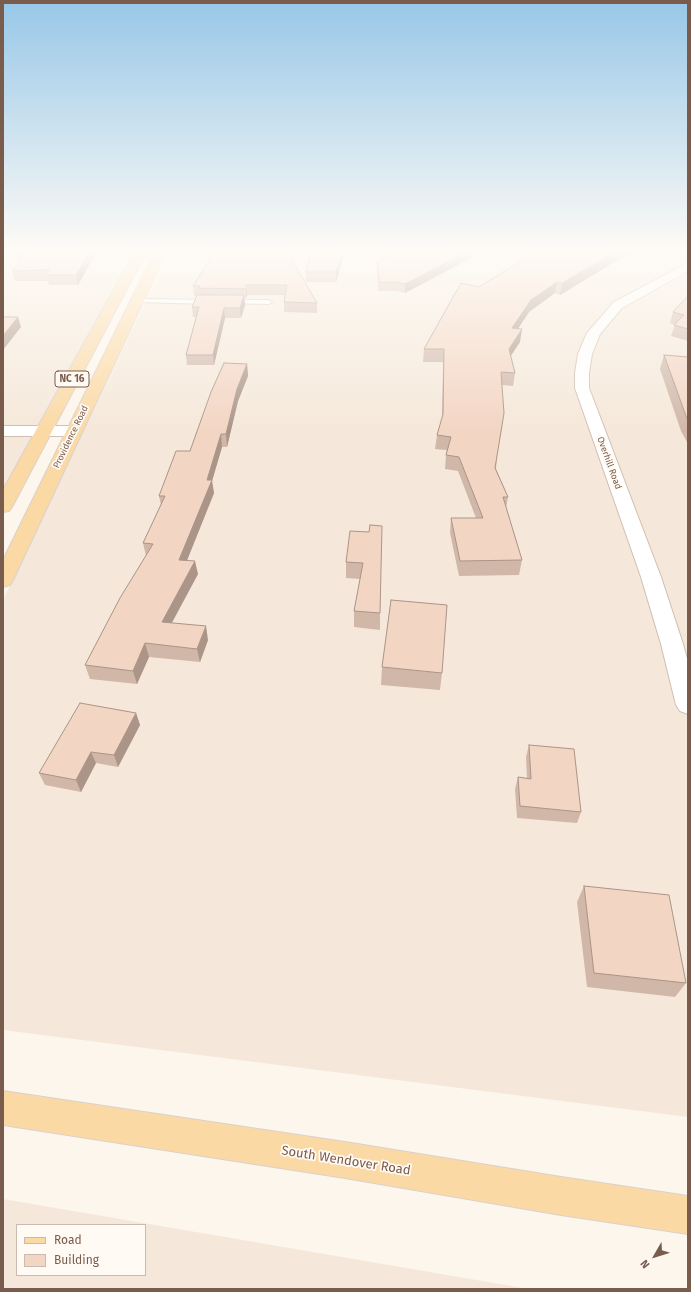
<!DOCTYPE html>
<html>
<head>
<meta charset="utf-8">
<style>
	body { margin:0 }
	#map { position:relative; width:691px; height:1292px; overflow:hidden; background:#fdf6ec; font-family:"Fira Sans",sans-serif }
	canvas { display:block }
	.frame { position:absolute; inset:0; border:4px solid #7a5c4d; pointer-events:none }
	.legend { position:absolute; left:16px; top:1224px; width:130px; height:52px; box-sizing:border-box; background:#fffaf3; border:1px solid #cabbb1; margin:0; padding:5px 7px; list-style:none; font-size:12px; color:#7a5c4d }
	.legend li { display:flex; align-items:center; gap:8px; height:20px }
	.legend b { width:20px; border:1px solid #cabbb1 }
	.north { position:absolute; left:635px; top:1236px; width:40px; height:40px; -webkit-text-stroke:3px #fffaf3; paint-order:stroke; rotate:231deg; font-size:11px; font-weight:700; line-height:16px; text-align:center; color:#7a5c4d }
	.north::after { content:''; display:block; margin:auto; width:14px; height:18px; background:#7a5c4d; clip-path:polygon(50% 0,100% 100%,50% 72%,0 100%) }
</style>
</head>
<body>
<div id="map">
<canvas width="691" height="1292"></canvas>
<div class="frame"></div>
<ul class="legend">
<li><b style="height:5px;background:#fbd9a5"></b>Road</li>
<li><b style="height:11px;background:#f3d5c3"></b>Building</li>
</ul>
<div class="north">N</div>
</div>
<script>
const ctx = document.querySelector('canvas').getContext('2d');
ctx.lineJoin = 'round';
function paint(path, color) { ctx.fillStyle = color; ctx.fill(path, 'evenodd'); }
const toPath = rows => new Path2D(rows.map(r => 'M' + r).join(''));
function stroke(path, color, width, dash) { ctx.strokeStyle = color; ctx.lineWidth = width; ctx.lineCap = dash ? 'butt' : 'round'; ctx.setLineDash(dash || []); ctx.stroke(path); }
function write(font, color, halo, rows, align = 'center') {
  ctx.font = font + ' "Fira Sans",sans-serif'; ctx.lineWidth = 3.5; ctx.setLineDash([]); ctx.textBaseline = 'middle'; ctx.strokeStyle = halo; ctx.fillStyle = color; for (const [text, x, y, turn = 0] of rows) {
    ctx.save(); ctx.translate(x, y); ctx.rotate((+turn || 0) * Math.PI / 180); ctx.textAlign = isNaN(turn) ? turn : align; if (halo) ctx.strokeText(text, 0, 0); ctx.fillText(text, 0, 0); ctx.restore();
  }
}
const residential = toPath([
	[3,251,136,251,3,493],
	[182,251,688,251,688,1117,3,1030,3,600,166,259,178,258],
	[3,1199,529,1289,3,1289],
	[17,1225,145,1225,145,1275,17,1275]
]);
const service = toPath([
	[137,299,210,300,213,302,210,304,135,302,134,301,137,299],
	[228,300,269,300,272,302,269,304,226,303,225,302,228,300]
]);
const minor = toPath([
	[688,263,688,271,622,308,600,334,592,354,589,373,589,388,661,577,683,644,688,662,688,714,680,711,676,705,661,644,641,577,575,388,575,373,578,354,587,333,614,302,688,263],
	[3,426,73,426,79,428,81,431,79,434,73,436,3,436,3,426]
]);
const primary = toPath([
	[135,251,147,251,12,507,9,511,3,512,3,490,135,251],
	[155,251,167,251,13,580,10,585,3,587,3,560,155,251],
	[3,1091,345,1142,561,1177,688,1196,688,1234,561,1215,345,1178,3,1125,3,1091]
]);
const wall = toPath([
	[287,251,317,303,317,313,284,312,284,302,285,295,247,295,246,298,244,298,245,305,241,318,225,318,214,365,187,365,186,355,196,317,193,317,192,307,197,296,194,296,193,286],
	[311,251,345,251,336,282,306,282,306,272],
	[399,251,473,251,473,257,405,293,397,291,378,291,377,271,377,262],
	[537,251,640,251,621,258,560,295,555,293,529,312,518,329,520,342,511,356,515,373,513,386,502,385,496,469,508,497,506,508,522,560,519,575,459,576,450,533,451,518,476,518,458,471,445,469,446,455,447,450,435,449,437,435,442,418,443,362,423,362,424,349,479,287],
	[96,253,78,285,49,285,48,281,15,281,12,271,19,261,17,254],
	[688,296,688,341,671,336,675,325,670,323,673,312],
	[664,355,688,357,688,444,681,431,660,369],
	[247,364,248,376,238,401,227,447,222,447,212,481,214,493,187,560,198,574,172,623,208,640,200,662,149,657,137,684,90,679,85,665,146,556,143,543,161,505,159,496,190,451],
	[369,532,380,613,380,630,354,627,354,611,360,579,346,578,346,562],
	[382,667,442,673,440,690,381,685],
	[136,713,140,725,118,767,96,763,81,792,45,785,39,773],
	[529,745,581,812,577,823,517,818,515,789,518,777,527,778,526,757],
	[584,886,686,983,675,997,587,987,577,902]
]);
const shadedWall = toPath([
	[89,251,96,251,96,253,78,285,76,275],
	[342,251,345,251,336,282,336,272],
	[468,251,473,251,473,257,405,293,405,284],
	[617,251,640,251,621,258,560,295,562,283],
	[557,282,555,293,529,312,510,340,512,328,531,300],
	[246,285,247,295,246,298],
	[244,295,245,305,241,318,240,308],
	[224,308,225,318,214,365,213,355],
	[18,317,21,327,3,350,3,336],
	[522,329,520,342,507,361,509,349],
	[247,364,248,376,238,401,227,447,226,434,237,389],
	[221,434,222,447,212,481,214,493,182,573,179,560,207,480],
	[195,561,198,574,165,635,162,622],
	[206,626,208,640,200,662,197,649],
	[145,643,149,657,137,684,133,671],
	[136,713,140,725,118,767,114,755],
	[91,752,96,763,81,792,76,780]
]);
const building = toPath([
	[20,251,90,251,76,275,46,275,49,270,12,271,25,254,17,254,20,251],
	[215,251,287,251,317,303,284,302,287,285,246,285,246,289,199,288,200,286,193,286,215,251],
	[311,251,342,251,336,272,306,272,311,251],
	[399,251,468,251,405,284,397,282,379,282,377,262,399,251],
	[537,251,617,251,562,283,557,282,531,300,512,328,522,329,509,349,515,373,501,372,504,413,495,468,508,497,503,497,522,560,460,561,451,518,483,518,459,457,446,455,451,437,437,435,443,414,444,349,424,349,461,283,479,287,537,251],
	[197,295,244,295,240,308,224,308,213,355,186,355,199,307,192,307,197,295],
	[688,296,688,329,674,325,684,315,673,312,688,296],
	[3,317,18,317,3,336,3,317],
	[664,355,688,357,688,420,686,416,664,355],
	[224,363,247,364,237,389,226,434,221,434,207,480,212,480,179,560,195,561,162,622,206,626,197,649,145,643,133,671,85,665,120,598,153,544,143,543,165,496,159,496,176,451,190,451,211,392,224,363],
	[370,525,382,526,380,613,354,611,363,563,346,562,350,531,369,532,370,525],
	[391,600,447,605,442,673,382,667,391,600],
	[80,703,136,713,114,755,91,752,76,780,39,773,80,703],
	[529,745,574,749,581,812,520,806,518,777,531,779,529,745],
	[584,886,669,895,686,983,594,973,584,886]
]);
const farStreetnames = [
	["Providence Road",71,437,-64],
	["Overhill Road",609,463,70]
];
const shields = [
	[72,379,34]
];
const shieldNames = [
	["NC 16",72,379]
];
const nearStreetnames = [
	["South Wendover Road",346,1161,9]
];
paint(residential, '#f5e8da');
stroke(service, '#d1beb0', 2);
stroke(minor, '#d1beb0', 2);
stroke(primary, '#dad1cd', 2);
paint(service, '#fff');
paint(minor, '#fff');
paint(primary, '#fbd9a5');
paint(wall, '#d1b7a8');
paint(shadedWall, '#aa9588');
paint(building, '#f3d5c3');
stroke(building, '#aa9588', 1);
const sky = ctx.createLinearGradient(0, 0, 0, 432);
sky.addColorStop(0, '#97c7e8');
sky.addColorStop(0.58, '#fefbf6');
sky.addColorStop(1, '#fefbf600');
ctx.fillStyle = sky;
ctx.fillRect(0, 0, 691, 432);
write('9px', '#7a5c4d', '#fffaf3', farStreetnames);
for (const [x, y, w] of shields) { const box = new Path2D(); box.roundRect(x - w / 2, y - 8, w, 16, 3); ctx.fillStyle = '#fffaf3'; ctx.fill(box); stroke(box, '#7a5c4d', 1); }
write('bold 10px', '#7a5c4d', null, shieldNames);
write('13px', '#7a5c4d', '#fffaf3', nearStreetnames);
</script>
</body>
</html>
